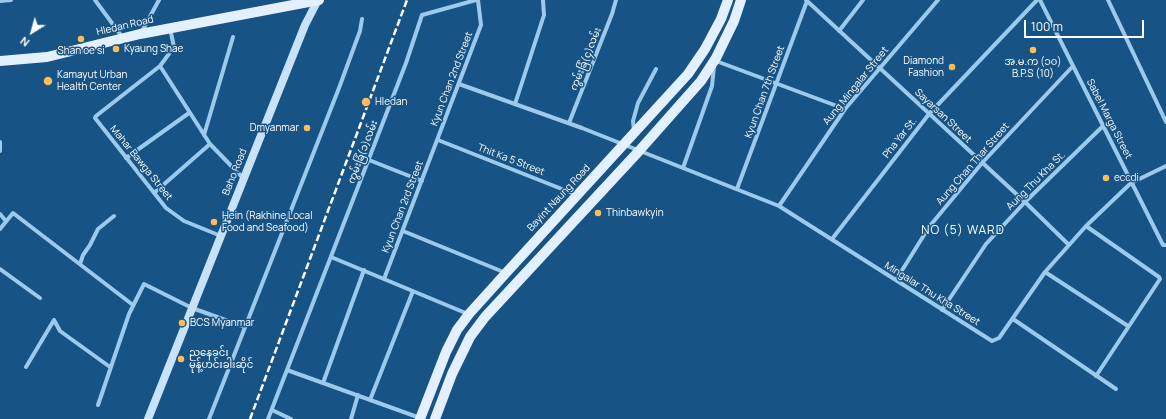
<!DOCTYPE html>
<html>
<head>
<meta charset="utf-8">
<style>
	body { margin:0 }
	#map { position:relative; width:1166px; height:419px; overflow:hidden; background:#175385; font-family:Manrope,sans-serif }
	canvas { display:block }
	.north { position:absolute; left:12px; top:12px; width:40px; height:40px; -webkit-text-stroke:3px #175385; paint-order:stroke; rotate:217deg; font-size:11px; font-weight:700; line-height:16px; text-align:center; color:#fff }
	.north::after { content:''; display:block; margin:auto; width:14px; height:18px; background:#fff; clip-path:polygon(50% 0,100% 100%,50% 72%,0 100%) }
	.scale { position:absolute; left:1024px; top:20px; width:120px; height:18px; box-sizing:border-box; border:2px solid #fff; border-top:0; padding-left:5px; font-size:12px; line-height:14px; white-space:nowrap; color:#fff; -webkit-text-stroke:3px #175385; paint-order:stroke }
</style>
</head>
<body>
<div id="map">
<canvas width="1166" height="419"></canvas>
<div class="north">N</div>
<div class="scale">100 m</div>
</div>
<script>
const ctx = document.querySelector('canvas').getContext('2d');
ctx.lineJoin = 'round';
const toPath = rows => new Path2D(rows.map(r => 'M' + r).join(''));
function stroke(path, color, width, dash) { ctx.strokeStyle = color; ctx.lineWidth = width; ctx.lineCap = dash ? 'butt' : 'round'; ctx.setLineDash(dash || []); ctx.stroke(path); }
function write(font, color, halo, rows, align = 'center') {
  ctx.font = font + ' Manrope,"Noto Sans Myanmar",sans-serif'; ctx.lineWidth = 3; ctx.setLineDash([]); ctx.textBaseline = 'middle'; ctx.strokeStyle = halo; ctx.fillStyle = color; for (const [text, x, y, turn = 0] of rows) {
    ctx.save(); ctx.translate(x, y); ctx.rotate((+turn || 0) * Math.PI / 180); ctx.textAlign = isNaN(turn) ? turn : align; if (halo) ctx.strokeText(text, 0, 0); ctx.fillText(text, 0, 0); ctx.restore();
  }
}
const street = toPath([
	[95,0,123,38],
	[806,0,1025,202,1069,245],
	[1040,0,1163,245,1166,245],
	[1108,0,1166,122],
	[0,1,11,0],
	[170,28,174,47,160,66,96,116,95,118,166,208,184,221,221,236],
	[839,31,863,0],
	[141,33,159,0],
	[716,61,845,109],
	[160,66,210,144,243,178],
	[459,84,582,128,779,206,992,341,999,338,1045,272,1086,226,1131,183,1166,166],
	[515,104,544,15,543,0],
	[569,123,612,14,616,0],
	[634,131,633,121,638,103,656,69],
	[204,135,233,37],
	[438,140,577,195],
	[0,142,0,151],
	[126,158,189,113],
	[369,160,422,181],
	[683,168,712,86,714,66],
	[737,189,807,1],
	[154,193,210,144],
	[779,206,845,109,938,0],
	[0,214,5,220],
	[1086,226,1159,277,1160,279,1096,376],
	[0,229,13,213,133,305],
	[403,231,506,273],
	[832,239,929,114,1037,0],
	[331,257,468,314],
	[80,264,83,255,90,245,98,229,114,216],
	[0,269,40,298],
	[1045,272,1128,326],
	[384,279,481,25,478,0],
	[896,280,929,227,982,163,1073,66],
	[942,310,986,244,1025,202,1103,126],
	[1013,319,1116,389],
	[54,320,60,331,110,367],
	[26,367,54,320],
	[287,370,420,418],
	[323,383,364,270],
	[370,400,413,291],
	[98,405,129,314,144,284,192,308,245,327],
	[272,410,291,419],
	[209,419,339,88,360,31,362,19],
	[268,419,406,63,422,15,476,0],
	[351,419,358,395]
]);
const secondary = toPath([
	[148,419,305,25,318,0]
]);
const primary = toPath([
	[0,61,47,57,140,34,319,0],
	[420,419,446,352,457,330,469,314,506,273,688,74,705,49,721,19,728,0],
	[435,419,452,374,470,337,485,317,639,151,701,81,716,58,734,21,741,0]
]);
const rail = toPath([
	[250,419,407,0]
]);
const markers = [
	[81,39,4,"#ffbc58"],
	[116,49,4,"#ffbc58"],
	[1033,50,4,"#ffbc58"],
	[952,67,4,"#ffbc58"],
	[48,81,5,"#ffbc58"],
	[366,102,5,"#ffbc58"],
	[307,128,4,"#ffbc58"],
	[1106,178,4,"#ffbc58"],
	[598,213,4,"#ffbc58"],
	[214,222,4,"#ffbc58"],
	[182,323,4,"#ffbc58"],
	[181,359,4,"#ffbc58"]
];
const streetNames = [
	["Hledan Road",125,26,-13],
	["ကွမ်းခြံ(၄)လမ်း",586,59,-68],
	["Kyun Chan 2nd Street",452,79,-69],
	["Aung Mingalar Street",856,86,-51],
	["Kyun Chan 7th Street",765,92,-70],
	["Sayarsan Street",943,116,43],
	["Sabel Marga Street",1109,119,63],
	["Pha Yar St.",900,138,-52],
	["ကွမ်းခြံ(၁)လမ်း",363,152,-69],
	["Thit Ka 5 Street",511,160,21],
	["Mahar Bawga Street",141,163,51],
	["Aung Chan Thar Street",973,164,-49],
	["Baho Road",235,172,-68],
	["Aung Thu Kha St.",1036,181,-45],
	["Bayint Naung Road",559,198,-47],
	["Kyun Chan 2rd Street",403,207,-69],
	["Mingalar Thu Kha Street",932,294,32]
];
const poiNames = [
	["Kyaung Shae",124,49],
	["Shan oe si",81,51,"center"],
	["Diamond",944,61,"right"],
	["Fashion",944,73,"right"],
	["အ.မ.က (၁၀)",1033,62,"center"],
	["B.P.S (10)",1033,74,"center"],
	["Kamayut Urban",57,75],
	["Health Center",57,87],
	["Hledan",375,102],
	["Dmyanmar",299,128,"right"],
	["eccdi",1114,178],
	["Thinbawkyin",606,213],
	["Hein (Rakhine Local",222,216],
	["Food and Seafood)",222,228],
	["BCS Myanmar",190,323],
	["ညနေခင်း",189,353],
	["မုန့်ဟင်းခါးဆိုင်",189,365]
];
const quarterNames = [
	["NO (5) WARD",963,231]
];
stroke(street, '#9ccaed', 4);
stroke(secondary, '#c8e3f9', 8);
stroke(primary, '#e2f0ff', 10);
stroke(rail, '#fff', 2.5, [7, 3]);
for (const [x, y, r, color] of markers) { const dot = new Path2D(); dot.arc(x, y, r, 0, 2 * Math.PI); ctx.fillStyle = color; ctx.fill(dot); stroke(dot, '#175385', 1.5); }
write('10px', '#fff', '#175385', streetNames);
write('10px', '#fff', '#175385', poiNames, 'left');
ctx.letterSpacing = '1px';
write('12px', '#fff', '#175385', quarterNames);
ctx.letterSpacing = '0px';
</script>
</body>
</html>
